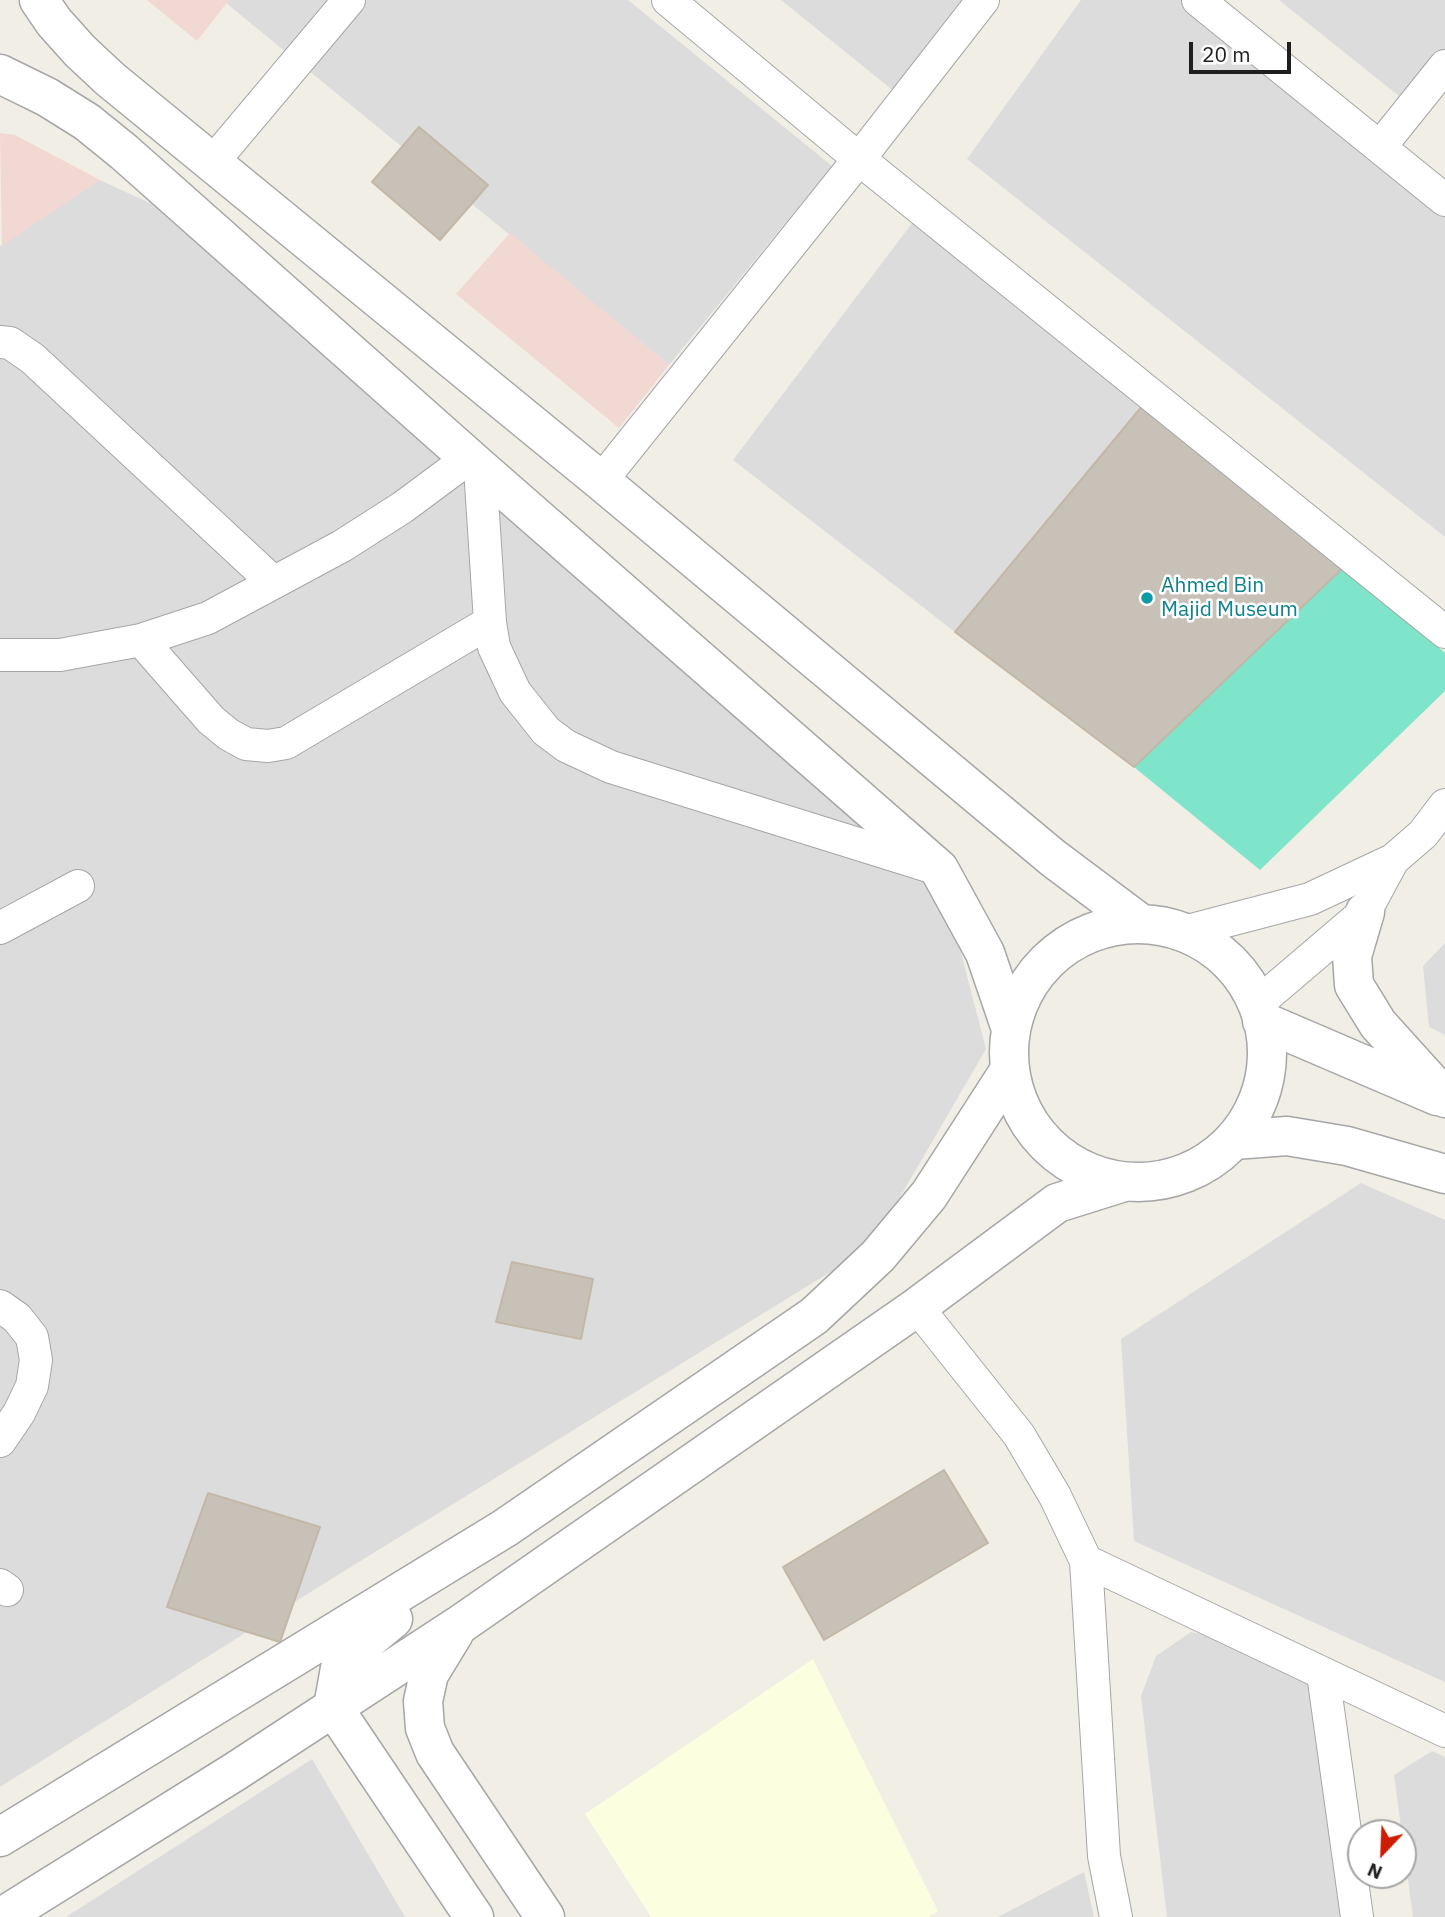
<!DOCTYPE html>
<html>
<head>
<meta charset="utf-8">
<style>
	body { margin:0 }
	#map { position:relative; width:1445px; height:1917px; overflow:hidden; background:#f0eee5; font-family:"IBM Plex Sans",sans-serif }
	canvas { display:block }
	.north { position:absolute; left:1347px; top:1819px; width:70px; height:70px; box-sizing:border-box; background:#fff; border:2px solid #a5a5a5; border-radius:50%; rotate:203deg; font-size:19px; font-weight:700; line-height:28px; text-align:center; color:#1f1f1f }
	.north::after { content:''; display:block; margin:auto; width:24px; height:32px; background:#ce1c00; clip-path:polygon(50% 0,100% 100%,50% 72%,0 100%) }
	.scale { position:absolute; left:1189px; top:42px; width:102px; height:32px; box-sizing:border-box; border:4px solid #1f1f1f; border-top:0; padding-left:9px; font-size:21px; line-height:24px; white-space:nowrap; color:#1f1f1f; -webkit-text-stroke:5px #fff; paint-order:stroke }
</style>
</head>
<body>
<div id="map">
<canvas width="1445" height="1917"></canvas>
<div class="north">N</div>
<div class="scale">20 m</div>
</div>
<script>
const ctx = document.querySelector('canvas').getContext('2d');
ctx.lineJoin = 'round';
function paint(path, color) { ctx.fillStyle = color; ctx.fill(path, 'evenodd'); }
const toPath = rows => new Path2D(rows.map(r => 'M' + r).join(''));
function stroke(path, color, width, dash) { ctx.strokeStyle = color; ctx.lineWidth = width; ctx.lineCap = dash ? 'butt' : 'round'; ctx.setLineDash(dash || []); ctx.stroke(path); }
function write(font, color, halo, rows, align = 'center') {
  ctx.font = font + ' "IBM Plex Sans",sans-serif'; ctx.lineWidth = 5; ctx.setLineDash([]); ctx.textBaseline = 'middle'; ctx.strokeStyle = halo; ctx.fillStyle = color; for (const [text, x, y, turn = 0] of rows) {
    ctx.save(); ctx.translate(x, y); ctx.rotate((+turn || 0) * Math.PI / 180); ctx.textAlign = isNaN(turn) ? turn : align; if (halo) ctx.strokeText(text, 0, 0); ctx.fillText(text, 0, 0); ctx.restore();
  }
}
const residential = toPath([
	[229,0,628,0,832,166,669,365,226,3],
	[781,0,991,0,910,104],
	[1081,0,1185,0,1445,206,1445,537,967,159],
	[1279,0,1445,0,1445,68,1414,108],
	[100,180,201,227,930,833,986,1049,871,1247,336,1576,0,1787,0,246],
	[916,218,1143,405,955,632,733,460],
	[1445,943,1445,1035,1429,1027,1423,966],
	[1361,1183,1445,1220,1445,1682,1134,1541,1121,1339],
	[1191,1632,1237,1642,1306,1677,1328,1703,1356,1917,1167,1917,1141,1696,1156,1656],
	[1432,1751,1445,1757,1445,1917,1413,1917,1394,1775],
	[312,1759,405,1917,66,1917],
	[1084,1872,1094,1917,998,1917]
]);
const commercial = toPath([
	[147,0,229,0,197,41],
	[0,133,15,135,100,180,2,246],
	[510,233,669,365,619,428,456,294]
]);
const education = toPath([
	[813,1659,938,1911,928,1917,651,1917,585,1814]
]);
const pitch = toPath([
	[1346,565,1445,653,1445,691,1260,870,1134,767]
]);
const building = toPath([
	[419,127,488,185,440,240,372,182,419,127],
	[1143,405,1346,565,1134,767,955,632,1143,405],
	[512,1262,593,1279,581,1339,496,1322,512,1262],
	[944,1470,988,1543,824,1640,783,1567,944,1470],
	[208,1493,320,1527,280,1642,167,1607,208,1493]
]);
const minor = toPath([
	[668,0,859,159,1445,632],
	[1198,0,1445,200],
	[1380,147,1445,66],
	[212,163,349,0],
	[0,342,10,343,32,358,273,582],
	[480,468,490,622,494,647,515,692,546,731,566,746,611,767,935,868],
	[601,481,859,159,983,0],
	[141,640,211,720,228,734,246,744,268,746,286,743,490,622],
	[0,655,60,655,141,640,208,618,342,546,403,507,469,458],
	[0,928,78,886],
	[1184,932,1310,899,1393,860,1423,834,1445,805],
	[1257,1004,1365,912,1393,860],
	[0,1306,17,1318,32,1337,36,1360,32,1386,19,1413,0,1441],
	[917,1307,1019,1435,1055,1496,1086,1561,1104,1856,1116,1917],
	[1086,1561,1445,1731],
	[0,1585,7,1590],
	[1323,1674,1357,1917]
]);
const tertiary = toPath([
	[39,0,54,22,80,51,110,79,601,481,1053,858,1141,924],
	[0,74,47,97,87,122,124,152,480,468,939,869,985,953,1010,1026],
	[1365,912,1352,956,1354,985,1378,1024,1445,1098],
	'1009 1053a129 129 0 1 1 258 0a129 129 0 1 1-258 0Z',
	[1262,1021,1437,1096],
	[1234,1140,1287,1136,1347,1146,1445,1174],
	[393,1619,354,1651,340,1668,333,1707,474,1917],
	[454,1633,429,1674,423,1701,425,1728,435,1753,545,1917],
	[0,1837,505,1528,814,1316,878,1256,929,1195,1009,1071],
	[2,1917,236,1771,458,1626,917,1307,1057,1203,1124,1182]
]);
const markers = [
	[1147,598,7,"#0f9aa8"]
];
const cultureNames = [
	["Ahmed Bin",1161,586],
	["Majid Museum",1161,610]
];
paint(residential, '#dddcdc');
paint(commercial, '#f2d8d3');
paint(education, '#fbffdf');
paint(pitch, '#7ee4ca');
paint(building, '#c8c1b7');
stroke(building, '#c3b7a6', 2);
stroke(minor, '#a6a6a6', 34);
stroke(tertiary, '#a6a6a6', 41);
stroke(minor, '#fff', 32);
stroke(tertiary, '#fff', 38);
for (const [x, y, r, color] of markers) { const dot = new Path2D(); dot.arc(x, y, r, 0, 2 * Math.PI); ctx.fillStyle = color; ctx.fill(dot); stroke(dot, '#fff', 2.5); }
write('21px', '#0d838f', '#fff', cultureNames, 'left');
</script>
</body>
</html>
